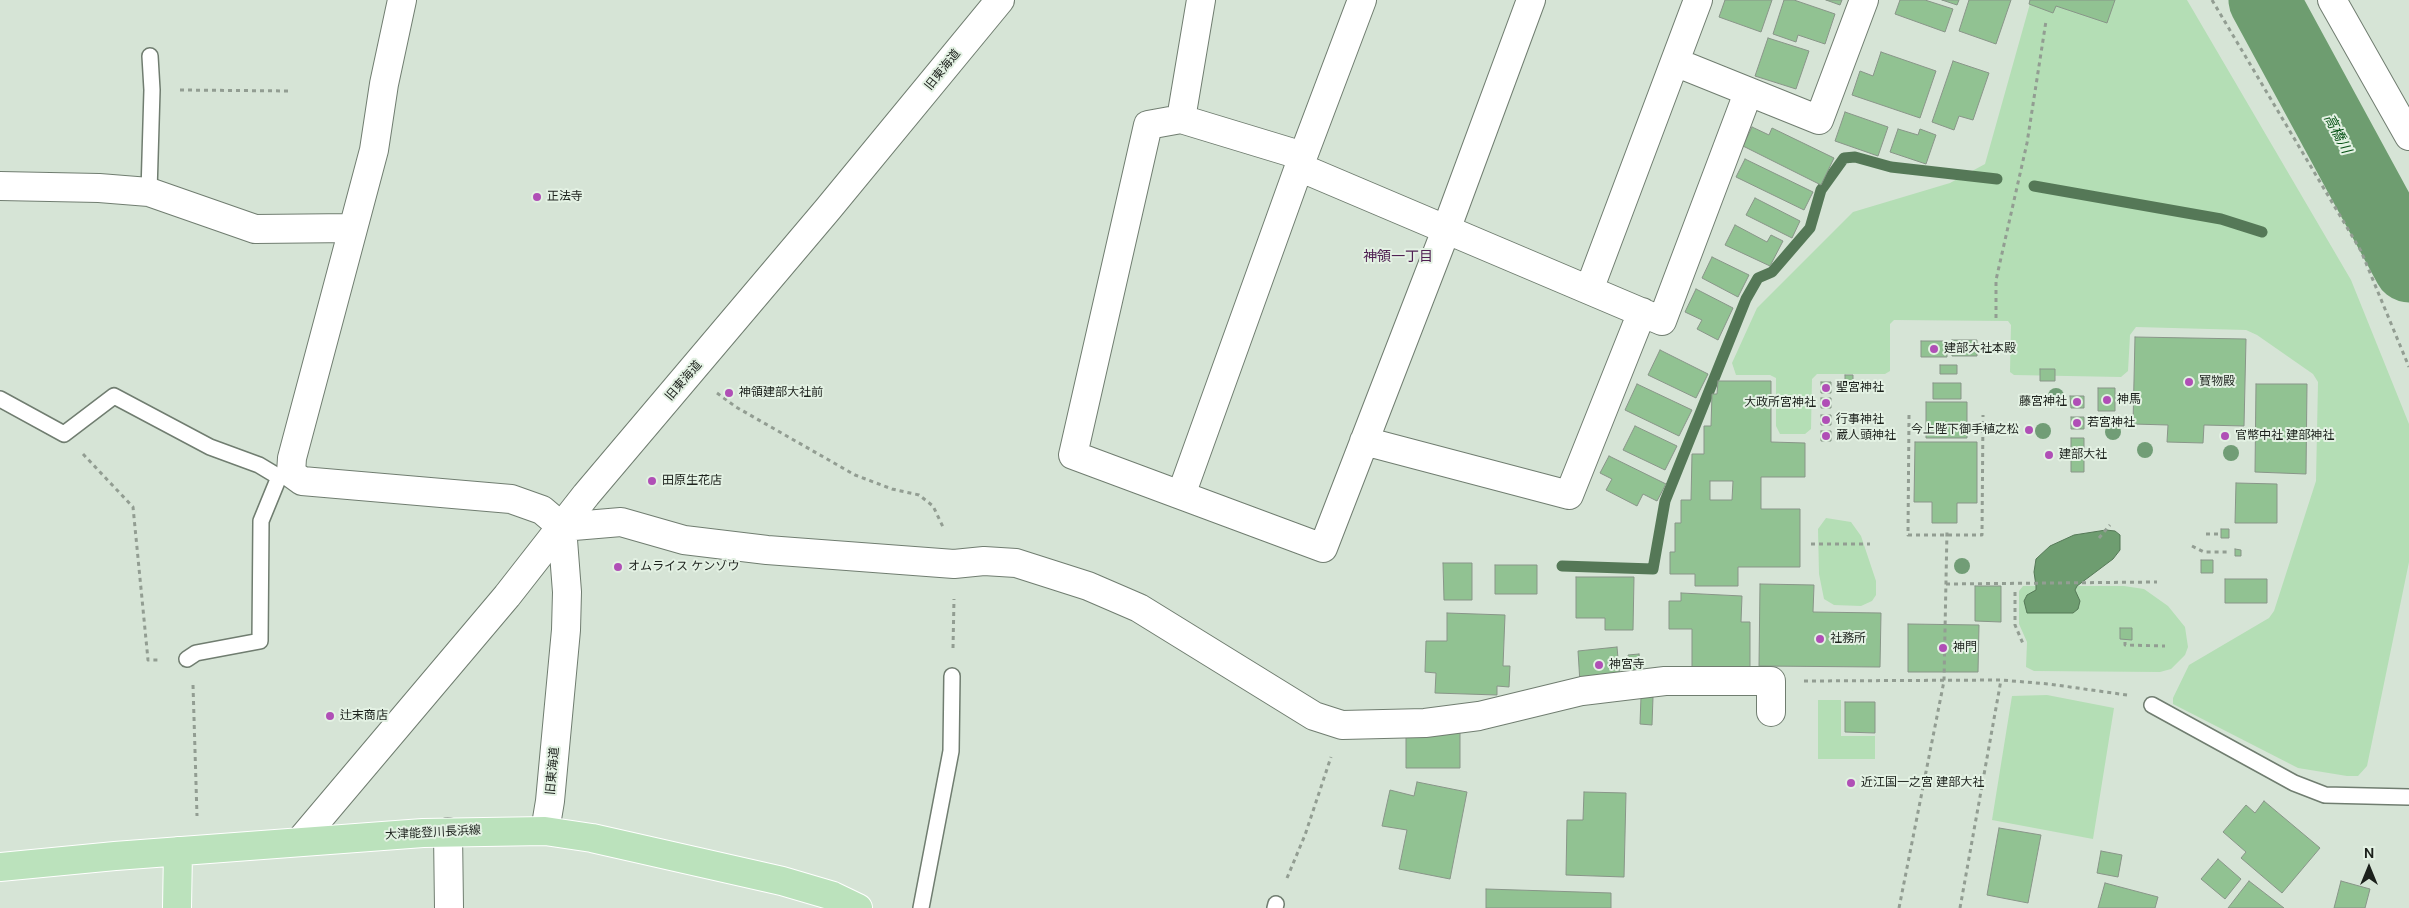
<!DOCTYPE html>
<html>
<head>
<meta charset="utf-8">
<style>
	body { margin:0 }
	#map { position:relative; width:2409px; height:908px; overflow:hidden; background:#d6e4d6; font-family:"DM Sans",sans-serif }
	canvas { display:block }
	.north { position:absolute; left:2344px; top:843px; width:50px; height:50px; -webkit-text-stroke:4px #e3f1e3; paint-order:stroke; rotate:0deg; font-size:14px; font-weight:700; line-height:20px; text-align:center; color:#1c211c }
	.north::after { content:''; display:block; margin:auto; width:18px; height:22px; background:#1c211c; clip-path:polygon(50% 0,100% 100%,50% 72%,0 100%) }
</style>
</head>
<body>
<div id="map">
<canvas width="2409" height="908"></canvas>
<div class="north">N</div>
</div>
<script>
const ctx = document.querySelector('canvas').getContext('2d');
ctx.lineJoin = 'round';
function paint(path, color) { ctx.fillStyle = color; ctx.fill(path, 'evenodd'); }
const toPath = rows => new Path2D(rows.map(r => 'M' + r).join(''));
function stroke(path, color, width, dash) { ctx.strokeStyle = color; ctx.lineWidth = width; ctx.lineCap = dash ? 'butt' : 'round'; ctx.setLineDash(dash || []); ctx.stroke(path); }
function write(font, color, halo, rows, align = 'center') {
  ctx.font = font + ' "DM Sans","Noto Sans JP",sans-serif'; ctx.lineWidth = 4; ctx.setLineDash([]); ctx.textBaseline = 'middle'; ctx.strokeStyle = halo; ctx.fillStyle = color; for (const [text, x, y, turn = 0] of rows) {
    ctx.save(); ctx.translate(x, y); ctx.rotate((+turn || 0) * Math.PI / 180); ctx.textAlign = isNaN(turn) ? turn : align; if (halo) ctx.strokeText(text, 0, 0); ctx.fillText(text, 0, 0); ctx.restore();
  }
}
const green = toPath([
	[2031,0,2187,0,2351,280,2409,424,2409,562,2367,766,2358,776,2347,776,2298,768,2173,704,2173,698,2189,665,2269,618,2274,611,2316,481,2318,382,2313,374,2257,335,2246,330,2136,327,2130,335,2128,371,2121,377,2014,375,2010,372,2011,325,2008,321,1894,320,1890,324,1890,371,1885,374,1817,374,1812,379,1811,429,1805,434,1780,434,1776,426,1776,378,1770,375,1736,375,1732,363,1757,308,1853,212,1950,183,1985,164],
	[1826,518,1851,522,1861,536,1876,581,1876,595,1872,601,1861,606,1834,605,1824,599,1819,574,1818,529],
	[2023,586,2124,586,2144,589,2168,606,2185,627,2188,647,2185,655,2171,669,2160,672,2034,671,2026,667,2027,642,2019,624,2019,591],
	[2047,695,2114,708,2093,839,1992,820,2012,696],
	[1818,700,1841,700,1841,736,1875,736,1875,759,1818,759]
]);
const water = toPath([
	[2106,530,2115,531,2120,535,2120,550,2113,559,2077,586,2075,590,2080,601,2078,609,2073,613,2027,613,2024,601,2027,595,2036,590,2036,586,2034,572,2036,559,2050,546,2074,535,2106,530]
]);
const stream = toPath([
	[2034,186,2221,219,2262,232],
	[1562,566,1653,569,1665,501,1746,299,1758,278,1772,272,1810,228,1821,190,1844,158,1855,157,1891,167,1997,179]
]);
const river = toPath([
	[2264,0,2409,267]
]);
const building = toPath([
	[1725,0,1772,0,1761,32,1719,17,1725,0],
	[1784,0,1794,0,1835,14,1825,44,1798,35,1796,42,1773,34,1784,0],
	[1826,0,1842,0,1840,5,1826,0],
	[1900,0,1925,0,1953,9,1945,32,1895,14,1900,0],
	[1942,0,1959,0,1957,5,1942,0],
	[1969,0,2011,0,1996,44,1959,31,1969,0],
	[2030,0,2115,0,2107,23,2056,6,2053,13,2029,4,2030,0],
	[1768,38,1809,51,1796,89,1755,76,1768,38],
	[1881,52,1936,71,1920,118,1852,95,1860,71,1873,76,1881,52],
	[1953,61,1989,73,1973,120,1959,116,1954,130,1932,122,1953,61],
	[1845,112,1888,127,1878,156,1835,141,1845,112],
	[1752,127,1769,135,1772,128,1834,158,1821,185,1743,146,1752,127],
	[1898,129,1918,135,1920,129,1936,135,1926,164,1890,152,1898,129],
	[1745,159,1813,192,1804,210,1736,177,1745,159],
	[1755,198,1800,221,1792,238,1746,215,1755,198],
	[1735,225,1767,242,1771,235,1783,241,1770,266,1725,245,1735,225],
	[1712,257,1749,275,1738,297,1702,278,1712,257],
	[1696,289,1733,308,1718,340,1697,329,1702,320,1685,312,1696,289],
	[2135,337,2246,339,2244,426,2204,425,2203,443,2167,442,2168,425,2133,424,2135,337],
	[1952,340,1977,340,1977,356,1952,356,1952,340],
	[1921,341,1947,341,1947,357,1921,357,1921,341],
	[1660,350,1708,374,1696,398,1648,375,1660,350],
	[1940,365,1957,365,1957,374,1940,374,1940,365],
	[2040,369,2055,369,2055,381,2040,381,2040,369],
	[1845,375,1853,375,1853,383,1845,383,1845,375],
	[1718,381,1771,381,1771,442,1805,443,1805,477,1761,477,1761,509,1800,509,1800,567,1738,567,1738,586,1695,586,1695,574,1670,574,1670,552,1675,552,1675,523,1681,523,1681,500,1691,500,1692,454,1704,454,1704,426,1711,426,1712,394,1717,394,1718,381],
	[1710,481,1733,481,1732,500,1710,500,1710,481],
	[1821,382,1831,382,1831,393,1821,393,1821,382],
	[1933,383,1961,383,1961,399,1933,399,1933,383],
	[1637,384,1692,410,1679,436,1625,410,1637,384],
	[2256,384,2307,384,2306,474,2255,472,2256,384],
	[2098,388,2115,388,2115,411,2098,411,2098,388],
	[2070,396,2084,396,2084,408,2071,408,2070,396],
	[1821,398,1831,398,1831,408,1821,408,1821,398],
	[1926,402,1967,402,1967,438,1926,438,1926,402],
	[1821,415,1831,415,1831,425,1821,425,1821,415],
	[2071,417,2084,417,2084,429,2071,429,2071,417],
	[1635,426,1677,446,1665,470,1623,450,1635,426],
	[1821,431,1831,431,1831,441,1821,441,1821,431],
	[2071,438,2084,438,2084,451,2071,451,2071,438],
	[1915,442,1977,442,1977,503,1957,503,1957,523,1932,523,1932,502,1914,502,1915,442],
	[1609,456,1666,484,1657,501,1643,494,1637,506,1606,490,1612,479,1600,473,1609,456],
	[2071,459,2084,459,2084,472,2071,472,2071,459],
	[2236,483,2277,484,2277,523,2235,523,2236,483],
	[2221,529,2229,529,2229,538,2221,538,2221,529],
	[2235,549,2241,550,2241,556,2235,556,2235,549],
	[2201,560,2213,560,2213,573,2201,573,2201,560],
	[1443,563,1472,563,1472,600,1444,600,1443,563],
	[1495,565,1537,565,1537,594,1495,594,1495,565],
	[1576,577,1634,577,1633,630,1605,630,1605,618,1576,618,1576,577],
	[2225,579,2267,579,2267,603,2225,603,2225,579],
	[1760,584,1814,585,1813,612,1881,613,1880,667,1759,666,1760,584],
	[1975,586,2001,586,2001,622,1975,621,1975,586],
	[1681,593,1742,596,1741,622,1750,622,1750,670,1692,670,1692,629,1669,629,1669,601,1681,601,1681,593],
	[1447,613,1505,615,1503,666,1510,666,1509,687,1497,686,1497,695,1435,693,1436,673,1425,672,1426,641,1447,641,1447,613],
	[1908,624,1979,625,1978,672,1908,672,1908,624],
	[2120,628,2132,628,2132,640,2120,639,2120,628],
	[1617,647,1620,680,1580,683,1578,651,1617,647],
	[1639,654,1641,669,1630,671,1628,655,1639,654],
	[1641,697,1653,697,1652,725,1640,724,1641,697],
	[1845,702,1875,702,1875,733,1845,732,1845,702],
	[1460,730,1460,768,1406,768,1406,731,1460,730],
	[1417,782,1467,792,1450,879,1399,869,1407,830,1382,826,1390,790,1414,796,1417,782],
	[1584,792,1626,793,1624,877,1566,875,1567,820,1583,820,1584,792],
	[2264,801,2320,848,2282,893,2241,858,2246,852,2223,832,2246,805,2255,813,2264,801],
	[1999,828,2041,835,2028,903,1987,895,1999,828],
	[2101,851,2122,855,2118,877,2097,873,2101,851],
	[2218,859,2241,879,2225,899,2201,879,2218,859],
	[2249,881,2284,908,2228,908,2249,881],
	[2341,881,2370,889,2365,908,2334,908,2341,881],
	[2105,883,2158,897,2155,908,2098,908,2105,883],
	[1486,889,1611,893,1611,908,1486,908,1486,889]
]);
const path = toPath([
	[2212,0,2361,251,2409,367],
	[180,90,292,91],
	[1996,318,1996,280,2027,143,2046,21],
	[717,393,736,407,855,475,892,489,919,495,933,506,944,529],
	[1909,415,1908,535,1982,535,1983,415],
	[83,454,133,507,148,660,160,660],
	[2206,534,2219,534],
	[2099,538,2110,525],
	[1811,544,1870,544],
	[2192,546,2204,552,2230,552],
	[1946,584,2157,582],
	[2015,592,2015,625,2024,646],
	[2125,642,2125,645,2165,646],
	[953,648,954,599],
	[1804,681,2001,680,2049,684,2127,695],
	[193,685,197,816],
	[1287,878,1305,835,1331,757],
	[1899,908,1944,681,1947,530],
	[1960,908,2001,680]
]);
const service = toPath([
	[149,192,152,90,150,56],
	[0,399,64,434,114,396,210,447,259,465,279,477,291,473],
	[187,659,196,653,260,641,261,521,279,477],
	[2152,705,2294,783,2325,795,2409,797],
	[921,908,951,751,952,676],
	[1275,908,1276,904]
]);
const minor = toPath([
	[402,0,384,84,374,150,292,458,291,473,302,481,511,499,542,510,562,527,621,522,684,540,767,550,954,564,984,561,1016,563,1088,586,1139,608,1314,716,1342,725,1425,723,1479,716,1582,691,1665,681,1771,681,1771,712],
	[1675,62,1819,120,1864,0],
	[1181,119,1201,0],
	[1303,156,1181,119,1148,125,1073,455,1323,548,1446,230,1531,0],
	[1299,167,1662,321,1748,93],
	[0,186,99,188,149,192,255,229,353,228],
	[1589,290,1698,0],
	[1364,441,1569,495,1642,312],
	[1181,495,1299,167,1362,0],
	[545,831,550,801,566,630,567,592,562,527],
	[448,832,449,908]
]);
const tertiary = toPath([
	[2332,0,2409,136],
	[300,841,507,596,586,495,828,209,1000,0]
]);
const primary = toPath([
	[0,867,115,856,423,833,545,831,592,838,782,881,833,896,858,908],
	[177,908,178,851]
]);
const trees = [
	[2056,396],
	[2043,431],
	[2113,432],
	[2145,450],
	[2231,453],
	[1962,566]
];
const markers = [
	[537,197,5,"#b04fb6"],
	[1934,349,5,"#b04fb6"],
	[2189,382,5,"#b04fb6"],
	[1826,388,5,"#b04fb6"],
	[729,393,5,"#b04fb6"],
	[2107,400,5,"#b04fb6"],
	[2077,402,5,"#b04fb6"],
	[1826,403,5,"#b04fb6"],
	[1826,420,5,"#b04fb6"],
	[2077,423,5,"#b04fb6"],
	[2029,430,5,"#b04fb6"],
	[1826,436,5,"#b04fb6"],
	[2225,436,5,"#b04fb6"],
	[2049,455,5,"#b04fb6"],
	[652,481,5,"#b04fb6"],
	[618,567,5,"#b04fb6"],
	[1820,639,5,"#b04fb6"],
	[1943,648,5,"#b04fb6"],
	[1599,665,5,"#b04fb6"],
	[330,716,5,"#b04fb6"],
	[1851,783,5,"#b04fb6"]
];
const streetNames = [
	["旧東海道",943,70,-51],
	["旧東海道",684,381,-49],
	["旧東海道",553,771,-85],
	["大津能登川長浜線",433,833,-3]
];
const poiNames = [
	["正法寺",547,197],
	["建部大社本殿",1944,349],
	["寳物殿",2199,382],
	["聖宮神社",1836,388],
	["神領建部大社前",739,393],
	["神馬",2117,400],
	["藤宮神社",2067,402,"right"],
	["大政所宮神社",1816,403,"right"],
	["行事神社",1836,420],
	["若宮神社",2087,423],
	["今上陛下御手植之松",2019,430,"right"],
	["蔵人頭神社",1836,436],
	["官幣中社 建部神社",2235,436],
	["建部大社",2059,455],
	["田原生花店",662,481],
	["オムライス ケンゾウ",628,567],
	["社務所",1830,639],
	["神門",1953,648],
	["神宮寺",1609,665],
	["辻末商店",340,716],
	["近江国一之宮 建部大社",1861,783]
];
const waterNames = [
	["高橋川",2337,134,62]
];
const neighbourhoodNames = [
	["神領一丁目",1398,257]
];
paint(green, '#b4deb5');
paint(water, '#6e9d70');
stroke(water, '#557857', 1);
stroke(stream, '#557857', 11);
stroke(river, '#6e9d70', 71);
paint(building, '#91c292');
stroke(building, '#889588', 1);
stroke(service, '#707d70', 18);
stroke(minor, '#707d70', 30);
stroke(tertiary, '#707d70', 30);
stroke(primary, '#fff', 30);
stroke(path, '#929d92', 3, [4, 4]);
stroke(service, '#fff', 15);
stroke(minor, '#fff', 28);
stroke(tertiary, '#fff', 28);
stroke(primary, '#bbe2bc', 28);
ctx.fillStyle = '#719d76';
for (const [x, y] of trees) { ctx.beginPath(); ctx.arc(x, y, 8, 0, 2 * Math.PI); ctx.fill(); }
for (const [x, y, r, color] of markers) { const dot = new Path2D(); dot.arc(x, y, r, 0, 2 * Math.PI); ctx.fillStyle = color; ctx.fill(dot); stroke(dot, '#e3f1e3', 2); }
write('12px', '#1c211c', '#e3f1e3', streetNames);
write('12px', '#1c211c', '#e3f1e3', poiNames, 'left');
write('italic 14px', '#0c5519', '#e3f1e3', waterNames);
write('14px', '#502153', '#e3f1e3', neighbourhoodNames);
</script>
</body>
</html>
